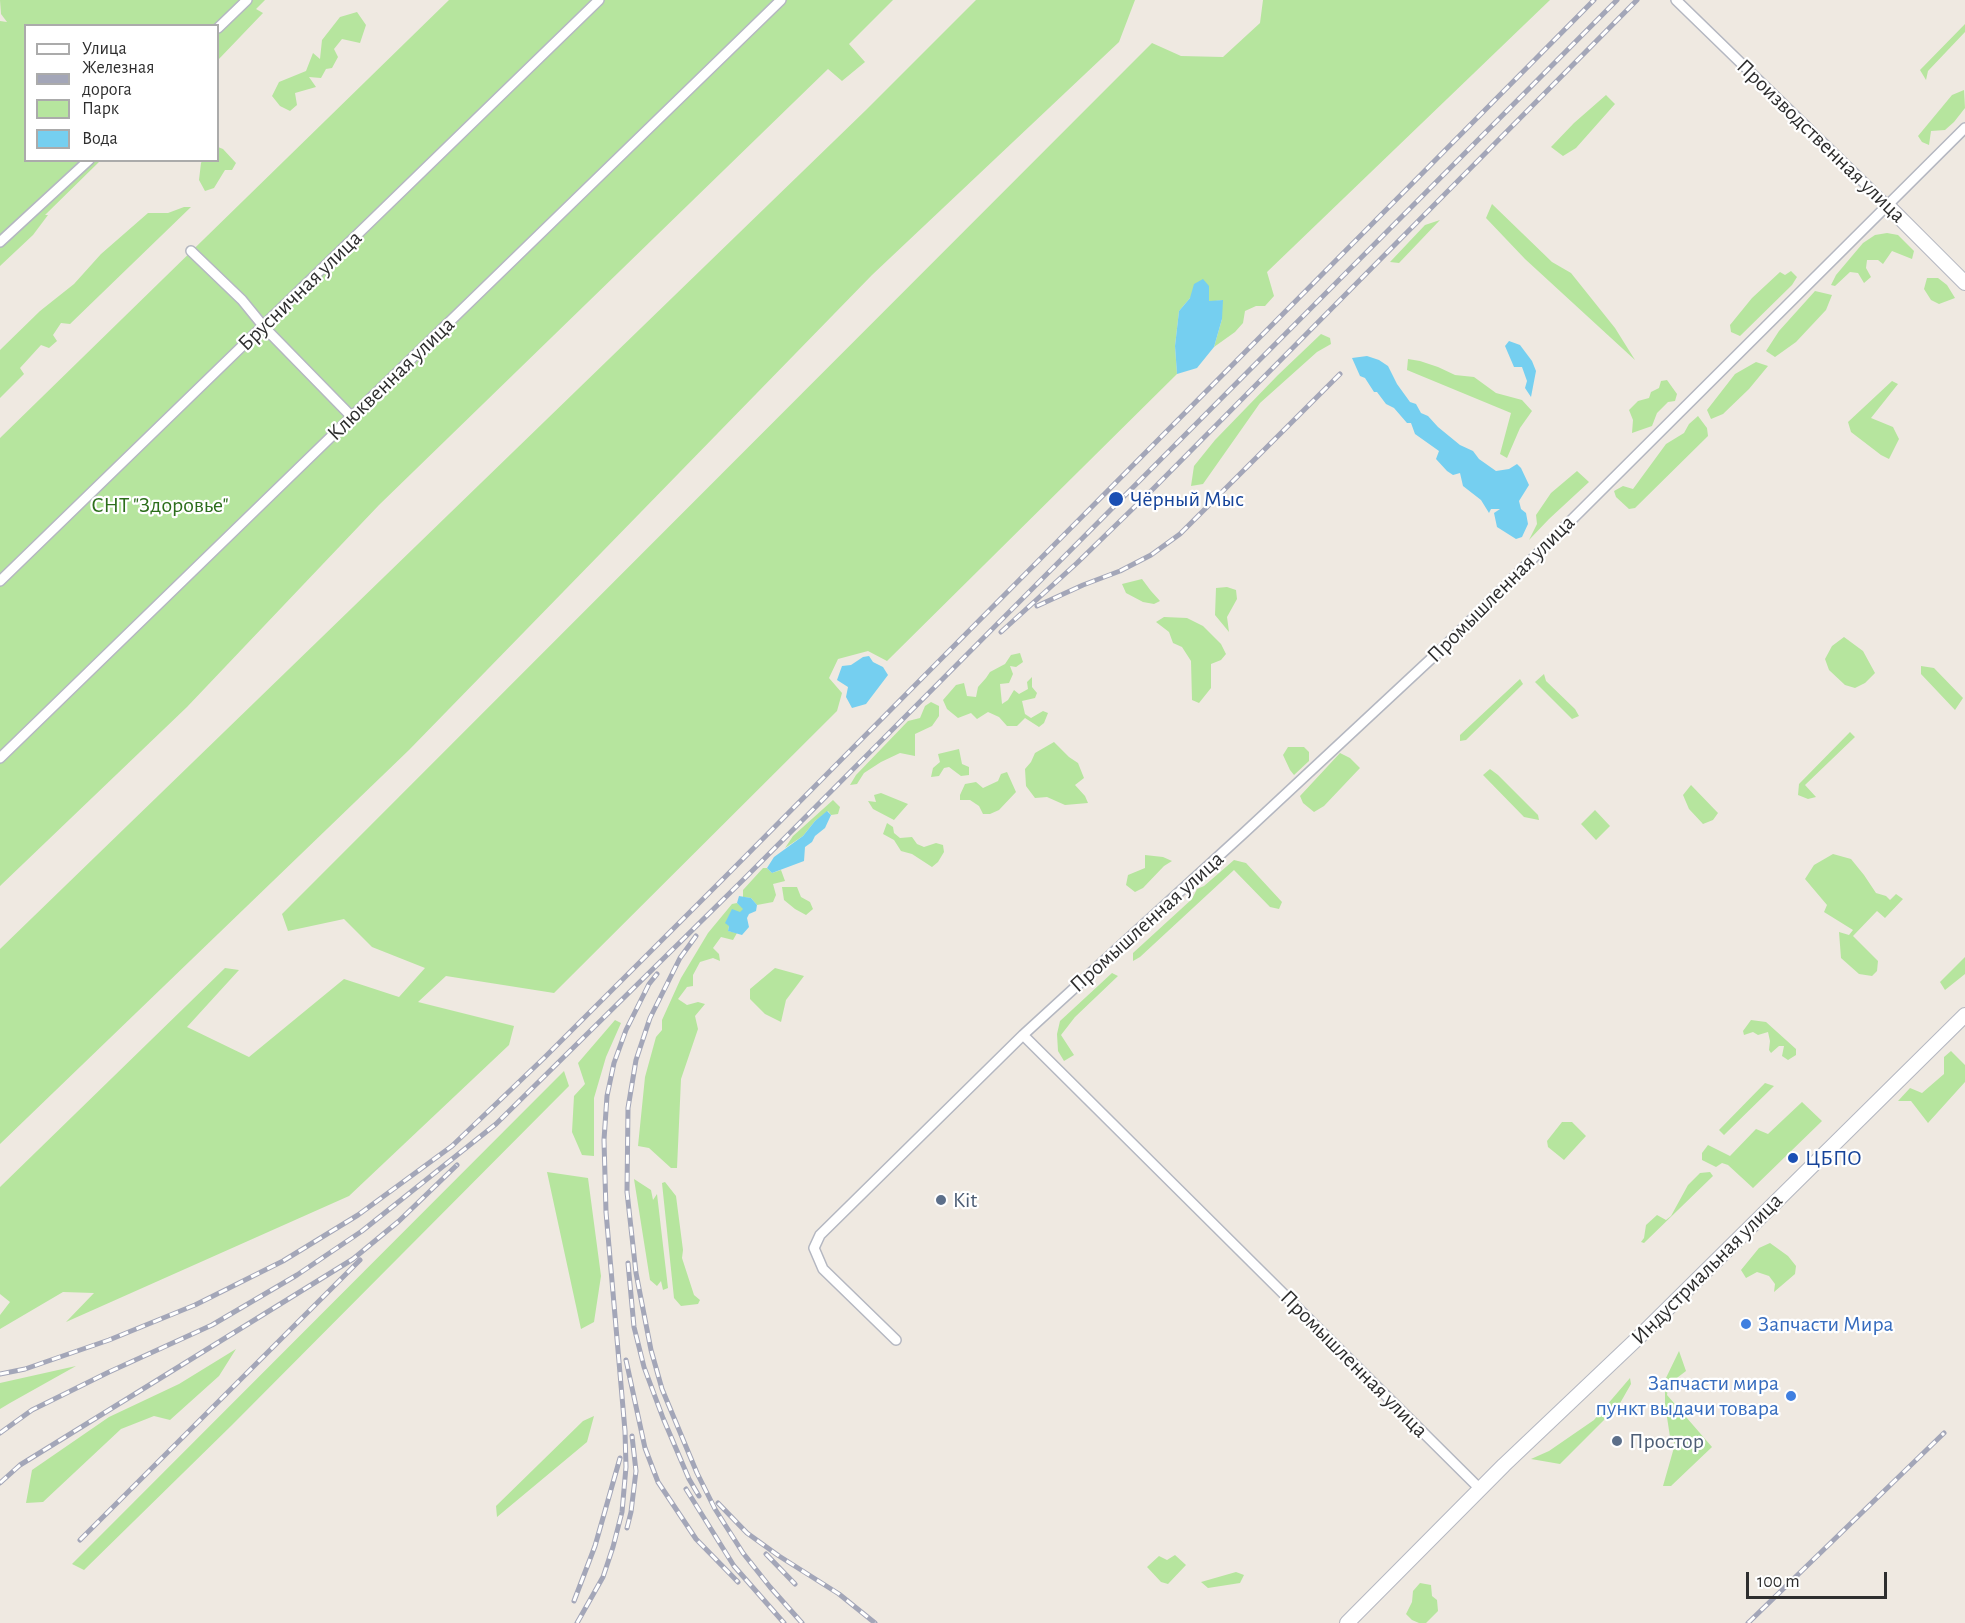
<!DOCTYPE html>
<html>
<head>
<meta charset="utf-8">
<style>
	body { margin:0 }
	#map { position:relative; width:1965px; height:1623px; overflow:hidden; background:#efe9e1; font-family:"Alegreya Sans",sans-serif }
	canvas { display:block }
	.legend { position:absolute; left:24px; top:24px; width:195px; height:138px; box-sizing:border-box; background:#fff; border:2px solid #ababab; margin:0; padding:8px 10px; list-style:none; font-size:18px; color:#2e2e2e }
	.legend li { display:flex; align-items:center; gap:12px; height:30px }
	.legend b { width:30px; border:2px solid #ababab }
	.scale { position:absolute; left:1746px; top:1572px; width:141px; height:27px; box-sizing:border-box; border:3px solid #2e2e2e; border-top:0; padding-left:8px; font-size:18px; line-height:21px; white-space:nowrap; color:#2e2e2e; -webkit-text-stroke:4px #fff; paint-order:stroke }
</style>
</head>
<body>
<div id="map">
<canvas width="1965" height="1623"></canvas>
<ul class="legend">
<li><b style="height:8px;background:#fff"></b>Улица</li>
<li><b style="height:8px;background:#a3a6b8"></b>Железная дорога</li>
<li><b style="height:16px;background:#b6e59e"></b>Парк</li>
<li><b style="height:16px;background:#75cff0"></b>Вода</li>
</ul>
<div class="scale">100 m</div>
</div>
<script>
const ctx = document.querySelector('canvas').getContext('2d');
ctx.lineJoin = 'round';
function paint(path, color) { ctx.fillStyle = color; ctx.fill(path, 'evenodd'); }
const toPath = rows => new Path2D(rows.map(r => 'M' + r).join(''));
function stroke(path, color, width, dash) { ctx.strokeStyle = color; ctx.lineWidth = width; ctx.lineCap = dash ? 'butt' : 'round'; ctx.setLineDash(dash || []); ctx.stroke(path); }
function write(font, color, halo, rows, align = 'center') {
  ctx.font = font + ' "Alegreya Sans",sans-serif'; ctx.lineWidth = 4.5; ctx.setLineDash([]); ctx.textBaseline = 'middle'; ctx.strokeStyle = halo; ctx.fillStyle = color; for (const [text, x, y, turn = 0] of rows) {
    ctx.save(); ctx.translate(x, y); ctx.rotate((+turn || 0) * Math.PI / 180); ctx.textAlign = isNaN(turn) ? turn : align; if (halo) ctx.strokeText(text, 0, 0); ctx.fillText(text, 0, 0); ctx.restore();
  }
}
const green = toPath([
	[0,0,265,0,256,9,263,13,218,60,218,26,45,26,31,24,32,25,26,26,26,160,100,161,45,215,48,215,33,235,0,266,0,21,7,22,1,14],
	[449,0,893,0,849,44,865,62,842,81,828,69,379,505,187,707,0,886,0,438],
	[976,0,1135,0,1119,42,872,275,409,750,0,1144,0,949,866,110],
	[1263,0,1550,0,1267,272,1274,296,1265,306,1256,306,1245,311,1243,323,1235,332,1214,347,1222,319,1222,300,1209,302,1209,286,1190,298,1179,311,1175,346,1177,374,887,661,868,651,838,659,829,678,842,693,837,711,554,993,446,976,418,1002,514,1026,509,1045,349,1196,66,1322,94,1293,63,1292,0,1329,0,1315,10,1302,0,1294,0,1187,225,968,239,970,187,1027,249,1057,344,979,399,997,425,968,372,947,344,919,288,931,282,914,1152,43,1181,56,1223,57,1260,23],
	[357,12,366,25,360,43,342,39,334,49,338,57,332,68,326,69,321,78,309,77,316,87,295,93,297,105,290,111,280,106,272,96,279,82,306,71,313,53,320,59,322,40,340,17],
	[1965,24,1965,32,1928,71,1926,80,1920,70],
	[1964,90,1965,108,1954,122,1945,130,1931,131,1929,145,1922,142,1918,136,1952,95],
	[1606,95,1615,104,1576,148,1563,156,1551,147,1574,123],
	[218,147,223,149,236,163,232,170,225,170,214,188,205,191,199,180,201,163,202,161,218,160],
	[1492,204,1552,262,1571,273,1615,328,1635,360,1525,259,1486,218],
	[184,207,191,207,70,324,61,323,53,335,57,341,49,348,41,345,20,368,24,374,0,398,0,350,40,311,74,284,101,254,148,213,168,213],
	[1440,220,1399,263,1390,262,1425,225],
	[1887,233,1898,235,1914,251,1912,259,1892,251,1883,264,1878,260,1867,260,1866,268,1871,277,1864,283,1858,273,1850,272,1835,286,1831,285,1836,275,1863,243,1875,235],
	[1791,271,1797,277,1792,285,1740,336,1731,332,1730,325,1752,298,1780,272,1785,275],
	[1927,278,1938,278,1947,285,1955,298,1939,304,1931,300,1924,289],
	[1815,291,1832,295,1826,310,1796,342,1775,357,1766,351,1779,331],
	[1321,334,1330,338,1331,344,1317,352,1260,403,1203,484,1191,486,1194,466,1215,440,1278,375],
	[1408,359,1420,361,1438,367,1455,375,1474,377,1496,393,1522,400,1532,411,1520,428,1507,458,1500,454,1511,413,1407,370],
	[1756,362,1768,366,1749,389,1723,414,1711,419,1707,410,1735,374],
	[1667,380,1677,394,1675,401,1668,402,1657,413,1652,426,1632,433,1633,420,1629,410,1638,401,1649,398,1651,392,1659,388,1661,381],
	[1892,381,1898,384,1871,418,1893,427,1899,439,1889,459,1881,455,1851,432,1848,422],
	[1698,416,1707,428,1708,436,1635,508,1629,509,1616,497,1614,491,1623,486,1633,489,1666,444,1684,433,1689,424],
	[1577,471,1589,482,1549,519,1529,540,1537,524,1536,515,1551,493],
	[1142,579,1151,591,1160,601,1154,604,1143,602,1126,593,1122,584],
	[1227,587,1236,590,1237,599,1227,617,1229,632,1215,615,1216,588],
	[1164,617,1187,618,1203,626,1221,644,1226,654,1221,660,1211,664,1211,688,1199,703,1192,700,1191,661,1182,647,1173,643,1169,632,1156,622],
	[1844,637,1863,651,1875,673,1865,683,1855,688,1845,685,1829,670,1825,659,1832,646],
	[1020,653,1023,662,1016,667,1010,666,1013,674,1009,683,1000,684,1002,704,1008,700,1014,690,1019,694,1028,689,1027,682,1032,677,1032,687,1037,693,1035,698,1022,701,1025,714,1031,718,1043,711,1048,713,1044,723,1039,727,1025,718,1017,726,1007,726,999,717,988,712,977,719,971,713,958,718,947,709,943,700,956,685,964,683,967,696,976,697,978,687,986,678,990,672,1005,664,1011,655],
	[1921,666,1934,668,1963,698,1955,710,1921,674],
	[1544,674,1546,681,1575,709,1579,716,1572,719,1535,682],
	[1520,679,1523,684,1466,740,1460,741,1460,735],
	[931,702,939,706,939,716,932,726,915,734,915,756,900,753,881,762,864,773,857,784,850,785,856,775,908,721,920,718,925,706],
	[1850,732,1855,737,1805,785,1816,797,1808,799,1798,795,1799,784],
	[1054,742,1069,757,1078,763,1084,778,1075,785,1085,796,1088,803,1065,805,1047,797,1035,798,1026,786,1025,769,1031,762,1035,753],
	[1288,747,1304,747,1309,752,1309,761,1294,775,1290,770,1283,755],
	[959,749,962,764,969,767,969,775,961,776,949,767,944,768,939,776,931,777,933,768,940,762,938,754],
	[1340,753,1350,758,1360,768,1324,806,1314,812,1303,803,1300,796],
	[1490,769,1498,775,1538,815,1539,820,1524,817,1483,775],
	[1007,772,1016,792,999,810,990,814,983,814,979,806,970,800,960,800,960,795,965,784,976,782,983,788,998,781,1001,774],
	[1691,785,1718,813,1713,820,1703,824,1689,809,1683,795],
	[881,793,908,804,894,820,873,809,868,801,876,802,874,795],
	[833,800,840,807,838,814,831,815,828,811,815,821,803,836,785,848,793,836],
	[1595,810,1610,826,1596,840,1581,824],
	[887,823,893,827,894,833,900,838,912,837,917,844,924,847,936,843,943,845,944,852,938,862,932,867,912,854,901,851,894,840,883,834],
	[1833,854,1851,859,1864,875,1876,893,1886,896,1890,900,1896,894,1903,899,1885,918,1877,911,1853,936,1878,961,1877,971,1872,976,1859,974,1841,958,1839,932,1849,935,1853,930,1824,912,1827,905,1805,879,1814,865],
	[1145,855,1163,857,1172,861,1164,866,1143,888,1135,892,1126,885,1128,875,1145,868],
	[1234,860,1246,863,1282,902,1279,909,1270,907,1234,870,1140,957,1133,961,1133,953,1192,899,1197,889,1204,886],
	[763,868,767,868,772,873,781,870,785,881,773,884,776,895,773,902,757,905,751,898,743,897,743,890],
	[782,887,797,887,801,897,810,902,813,909,806,915,795,909,784,900],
	[737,903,744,909,729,926,728,931,737,933,733,940,721,937,713,948,719,954,720,961,713,958,700,962,693,975,693,986,687,987,678,999,687,1005,698,1002,705,1004,695,1016,698,1029,681,1079,677,1168,671,1168,649,1148,638,1146,645,1077,656,1037,662,1030,662,1020,681,978,708,933,732,904],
	[1965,957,1965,974,1945,990,1940,982],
	[775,968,804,976,786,1000,781,1022,765,1014,750,999,750,989],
	[1112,973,1118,976,1075,1017,1061,1035,1074,1055,1064,1061,1058,1051,1057,1034,1060,1021],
	[615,1020,621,1023,606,1057,594,1098,594,1156,582,1155,572,1132,574,1096,585,1084,578,1063],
	[1751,1020,1766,1022,1796,1049,1796,1055,1788,1060,1782,1056,1784,1046,1779,1046,1771,1053,1769,1050,1770,1041,1768,1032,1758,1035,1753,1032,1744,1035,1743,1031],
	[1951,1051,1965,1065,1965,1082,1928,1123,1911,1101,1898,1101,1910,1088,1922,1093,1944,1074,1944,1057],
	[564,1071,569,1086,232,1425,84,1570,72,1564],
	[1765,1083,1774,1086,1724,1135,1719,1130],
	[1802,1102,1822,1121,1753,1188,1728,1165,1722,1163,1716,1167,1702,1160,1702,1153,1708,1145,1730,1156,1756,1129,1768,1134],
	[1562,1122,1572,1122,1586,1136,1564,1160,1548,1147,1547,1141],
	[547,1172,588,1178,601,1276,594,1322,581,1329],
	[1710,1172,1713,1176,1644,1243,1641,1242,1644,1238,1646,1225,1657,1215,1666,1220,1671,1216,1688,1185,1700,1173],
	[634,1179,651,1190,653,1200,657,1194,668,1288,663,1290,661,1281,657,1286,650,1280],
	[665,1182,676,1196,683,1250,682,1258,694,1295,700,1300,698,1304,681,1306,674,1298,662,1183],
	[1770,1243,1788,1256,1796,1266,1795,1274,1774,1292,1775,1284,1769,1276,1757,1272,1746,1278,1741,1270,1759,1248],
	[236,1349,219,1376,170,1420,154,1416,121,1429,43,1502,26,1503,32,1470,109,1417,179,1384],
	[1679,1351,1686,1371,1669,1384,1667,1395,1712,1447,1671,1486,1663,1486,1675,1444,1670,1437,1665,1404,1665,1380],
	[76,1366,10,1403,0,1409,0,1383],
	[1630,1378,1631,1384,1619,1405,1560,1464,1531,1459,1549,1451,1594,1420],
	[594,1416,587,1442,497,1517,496,1506,583,1421],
	[1175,1555,1186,1565,1168,1584,1161,1582,1147,1567,1159,1556,1167,1560],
	[1236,1572,1244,1575,1240,1583,1208,1588,1201,1582],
	[1420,1583,1431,1585,1432,1596,1437,1600,1438,1611,1426,1623,1419,1623,1412,1620,1406,1614,1412,1602,1413,1591]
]);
const water = toPath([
	[1203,279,1209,286,1209,301,1223,300,1222,319,1214,347,1197,368,1177,374,1175,346,1179,311,1190,298,1194,284],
	[1509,341,1520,345,1532,361,1536,371,1531,397,1525,388,1527,381,1522,367,1514,367,1505,346],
	[1367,356,1379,360,1388,366,1397,384,1410,402,1416,404,1421,413,1428,416,1438,427,1460,445,1473,451,1479,459,1496,471,1509,469,1517,464,1521,468,1529,485,1519,501,1521,509,1526,513,1528,524,1522,537,1516,539,1497,527,1494,513,1500,509,1491,509,1489,513,1481,500,1463,486,1460,473,1453,475,1447,471,1436,459,1439,451,1415,434,1411,423,1407,423,1394,408,1386,404,1377,392,1374,392,1365,378,1360,376,1352,358],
	[869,656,873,662,883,667,888,675,866,704,852,708,846,697,848,687,837,680,842,666,851,665,863,657],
	[827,811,831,815,825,828,815,836,812,842,805,847,804,861,772,873,767,868,774,857,803,836,815,821],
	[739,896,751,898,757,905,756,911,749,914,747,918,749,927,742,935,728,931,729,926,725,923,732,909,740,912,743,909,737,903]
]);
const street = toPath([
	[1676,0,1887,205],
	[218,28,247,0],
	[0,242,89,160],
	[191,251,242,300,264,327,352,417],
	[0,581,599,0],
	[0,758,781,0],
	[1023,1035,1480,1489],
	[896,1340,823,1269,814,1248,820,1235,1023,1035,1245,832,1448,643,1965,128]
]);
const secondary = toPath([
	[1887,205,1965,283],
	[1347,1623,1504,1465,1640,1336,1965,1015]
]);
const rail = toPath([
	[1037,606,1083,585,1120,571,1151,555,1180,534,1340,374],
	[1001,632,1077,563,1153,489,1637,0],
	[696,936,680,958,650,1018,636,1060,628,1108,627,1192,636,1273,651,1350,662,1389,697,1473,715,1509,743,1553,770,1587,802,1623],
	[628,1263,634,1327,644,1367,663,1418,689,1479,699,1496],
	[626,1360,645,1448,658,1482,696,1539,738,1582],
	[0,1374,25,1369,109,1340,195,1305,283,1261,358,1215,452,1146,544,1058,723,879,1594,0],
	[0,1433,32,1410,109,1372,212,1325,297,1275,362,1231,496,1124,745,878,1617,0],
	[0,1483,20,1465,353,1259,399,1221,457,1165],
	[686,1489,734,1566,784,1623],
	[718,1503,747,1533,779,1556,839,1594,875,1623],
	[627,1528,631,1512,636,1471,632,1436],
	[80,1540,360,1260],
	[766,1554,795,1584],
	[574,1601,595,1546,620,1458],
	[577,1623,603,1577,613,1547,622,1512,626,1467,625,1431,606,1212,604,1140,607,1096,614,1063,626,1030,649,984,657,974],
	[1748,1623,1944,1433]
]);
const markers = [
	[1116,499,8,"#1a4fb4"],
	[1793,1158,6,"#1a4fb4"],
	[941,1200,6,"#5c6f8a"],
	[1746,1324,6,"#3f7fe0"],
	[1791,1396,6,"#3f7fe0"],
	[1617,1441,6,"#5c6f8a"]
];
const streetNames = [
	["Производственная улица",1821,141,44],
	["Брусничная улица",300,291,-44],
	["Клюквенная улица",391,379,-44],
	["Промышленная улица",1501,589,-45],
	["Промышленная улица",1147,922,-42],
	["Индустриальная улица",1707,1269,-45],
	["Промышленная улица",1354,1364,45]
];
const transitNames = [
	["Чёрный Мыс",1130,499],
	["ЦБПО",1805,1158]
];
const parkNames = [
	["СНТ \"Здоровье\"",160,505]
];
const serviceNames = [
	["Kit",953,1200],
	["Простор",1629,1441]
];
const shopNames = [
	["Запчасти Мира",1758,1324],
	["Запчасти мира",1779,1383,"right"],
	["пункт выдачи товара",1779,1408,"right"]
];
paint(green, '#b6e59e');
paint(water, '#75cff0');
stroke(street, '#b4b7c1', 12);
stroke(secondary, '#b4b7c1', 16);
stroke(street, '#fff', 9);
stroke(secondary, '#fff', 14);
stroke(rail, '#a3a6b8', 5);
stroke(rail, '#fff', 3, [9]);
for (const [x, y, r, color] of markers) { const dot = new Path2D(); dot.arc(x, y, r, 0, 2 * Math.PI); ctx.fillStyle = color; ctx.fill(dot); stroke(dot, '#fff', 2); }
write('22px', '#2e2e2e', '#fff', streetNames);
write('22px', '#164399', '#fff', transitNames, 'left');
write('22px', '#2c6e1b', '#fff', parkNames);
write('22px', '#4e5e75', '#fff', serviceNames, 'left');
write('22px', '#366cbe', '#fff', shopNames, 'left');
</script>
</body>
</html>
